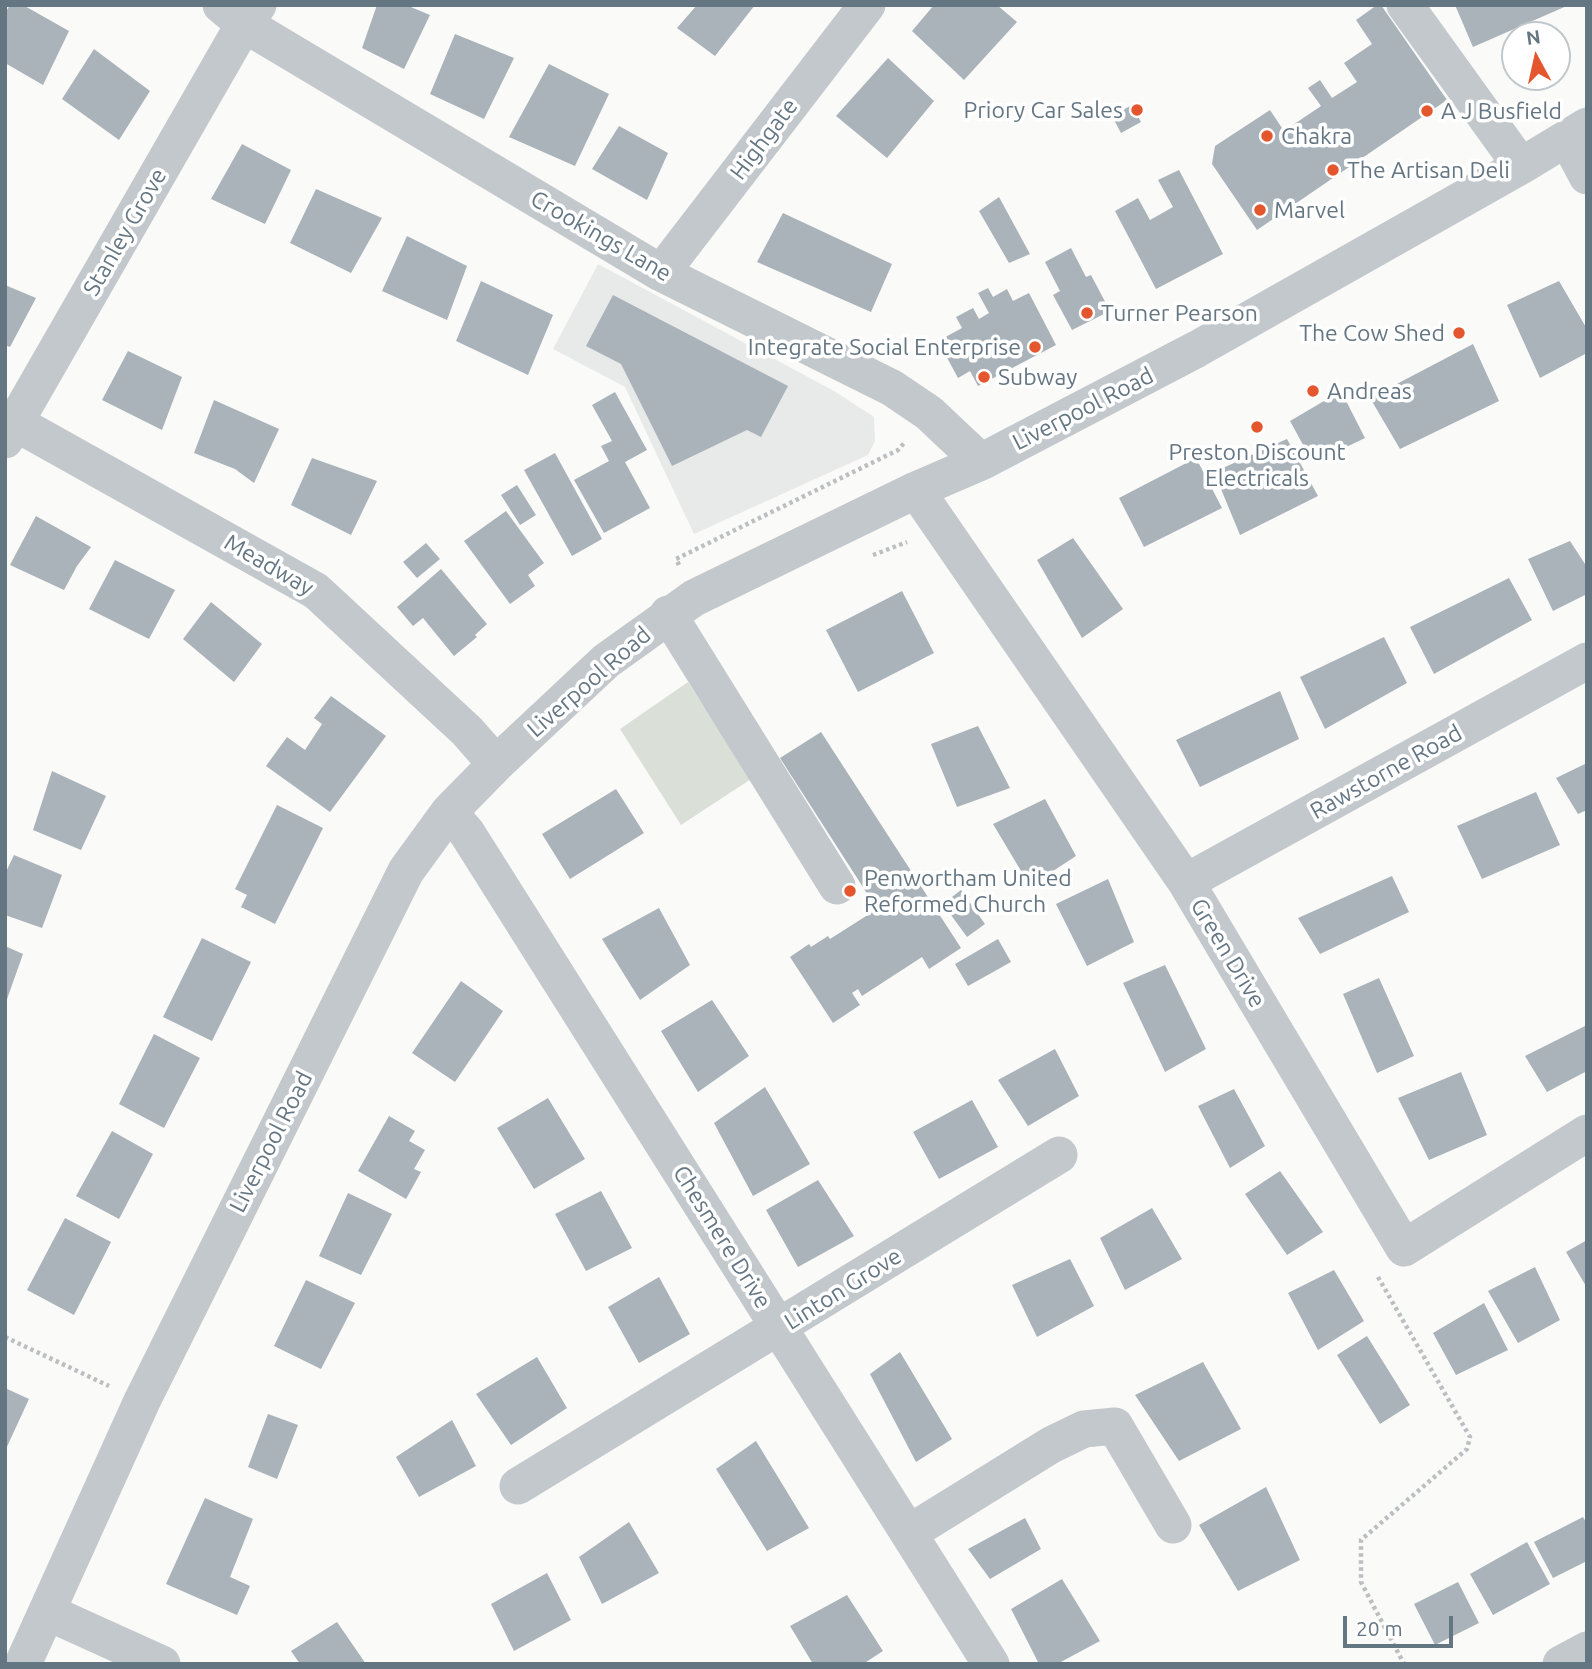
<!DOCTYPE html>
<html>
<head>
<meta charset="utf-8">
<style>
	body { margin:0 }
	#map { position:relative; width:1592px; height:1669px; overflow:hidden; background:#fafaf8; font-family:Ubuntu,sans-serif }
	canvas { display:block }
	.frame { position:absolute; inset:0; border:7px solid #657683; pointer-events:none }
	.north { position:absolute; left:1501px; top:21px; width:70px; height:70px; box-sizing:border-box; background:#fff; border:2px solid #c1c8cd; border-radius:50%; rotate:352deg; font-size:19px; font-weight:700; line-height:28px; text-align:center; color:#657683 }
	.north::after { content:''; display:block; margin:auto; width:24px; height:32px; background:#e4572e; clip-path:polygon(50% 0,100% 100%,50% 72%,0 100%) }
	.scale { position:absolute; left:1343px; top:1616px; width:110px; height:32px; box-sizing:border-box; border:4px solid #657683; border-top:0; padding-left:9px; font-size:21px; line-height:24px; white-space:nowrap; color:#657683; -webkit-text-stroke:5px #fff; paint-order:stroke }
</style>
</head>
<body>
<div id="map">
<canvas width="1592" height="1669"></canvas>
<div class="frame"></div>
<div class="north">N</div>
<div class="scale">20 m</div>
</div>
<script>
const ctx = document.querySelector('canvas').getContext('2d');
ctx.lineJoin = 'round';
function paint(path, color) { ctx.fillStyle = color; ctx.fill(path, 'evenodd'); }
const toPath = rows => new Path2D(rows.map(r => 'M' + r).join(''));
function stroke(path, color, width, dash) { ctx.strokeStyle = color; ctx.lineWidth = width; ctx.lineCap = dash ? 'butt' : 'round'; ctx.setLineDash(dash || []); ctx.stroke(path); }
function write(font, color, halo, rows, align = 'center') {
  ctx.font = font + ' Ubuntu,sans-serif'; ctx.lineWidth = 7; ctx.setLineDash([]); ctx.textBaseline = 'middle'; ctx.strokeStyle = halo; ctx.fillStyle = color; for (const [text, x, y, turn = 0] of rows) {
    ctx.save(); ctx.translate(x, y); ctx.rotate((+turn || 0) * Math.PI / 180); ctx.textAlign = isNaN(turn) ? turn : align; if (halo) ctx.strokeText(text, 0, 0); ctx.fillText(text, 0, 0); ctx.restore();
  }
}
const built = toPath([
	[598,264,834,391,874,417,875,441,868,455,694,534,625,387,553,349]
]);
const green = toPath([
	[688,682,751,779,681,825,620,729]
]);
const building = toPath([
	[10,5,23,5,69,31,43,85,5,63,5,13],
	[377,5,406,5,430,15,404,69,362,48],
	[697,5,755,5,715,56,677,28],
	[934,5,997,5,1017,22,964,80,912,31],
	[1377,5,1381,5,1447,100,1257,230,1212,164,1215,146,1270,110,1284,131,1321,106,1308,88,1320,80,1332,98,1357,82,1344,63,1372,44,1356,20],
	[1455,5,1569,5,1473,47],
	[455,34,514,58,484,119,430,94],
	[94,49,150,91,119,140,62,99],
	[888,58,934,101,887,158,836,116],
	[549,64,609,94,575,166,509,137],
	[1132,105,1141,122,1121,133,1112,116],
	[619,126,668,153,647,200,592,169],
	[242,144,291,170,265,224,211,199],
	[1179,170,1223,254,1156,289,1115,211,1138,198,1150,220,1173,207,1158,180],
	[316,189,382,218,351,273,290,243],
	[999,197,1030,254,1009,263,979,211],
	[783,213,892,264,871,312,757,262],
	[407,236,467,266,447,320,382,291],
	[1071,248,1086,277,1091,275,1110,311,1072,330,1053,295,1060,291,1045,262],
	[481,281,553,315,528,375,456,341],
	[1559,281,1587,329,1587,353,1540,378,1507,305],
	[5,285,36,298,10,347,5,345],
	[988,288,993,297,1007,289,1013,301,1029,293,1056,345,978,386,970,371,958,378,938,341,962,328,956,317,973,308,979,319,989,313,978,293],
	[613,295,788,386,761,437,747,430,672,466,621,364,586,346],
	[1473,344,1499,401,1400,449,1370,398],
	[128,351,182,377,162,430,102,400],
	[1341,391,1365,438,1313,463,1290,421],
	[615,392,647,450,625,462,650,508,604,533,574,480,609,461,601,446,612,441,592,405],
	[214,400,279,429,254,483,235,469,194,453],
	[1287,439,1318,496,1240,535,1214,472],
	[555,453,602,539,572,556,524,470],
	[312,458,377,481,351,535,291,505],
	[1196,458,1222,508,1144,547,1119,498],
	[517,485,536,515,520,525,501,495],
	[506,511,544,563,528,575,535,586,510,604,464,541],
	[36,516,91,547,77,566,64,590,10,565],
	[1073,538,1123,609,1082,638,1037,560],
	[1570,541,1587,567,1587,594,1553,611,1528,559],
	[426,543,440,559,417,578,403,562],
	[115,560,175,590,149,639,89,609],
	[441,569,487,624,475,635,477,637,454,656,423,618,413,626,397,607],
	[1509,578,1532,620,1434,674,1410,627],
	[902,591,934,653,858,692,826,630],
	[211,602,262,644,234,682,183,639],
	[1384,637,1407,683,1325,729,1300,677],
	[1280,691,1299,739,1200,787,1176,740],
	[331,696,386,736,330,812,266,766,287,737,305,750,322,724,314,718],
	[978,726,1010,788,957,807,931,744],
	[821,732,961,948,929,969,922,957,862,996,858,989,852,993,860,1005,833,1023,790,957,809,944,811,947,828,936,830,939,874,911,865,897,868,895,780,758],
	[1587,763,1587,810,1578,814,1556,778],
	[52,771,106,796,81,850,33,830],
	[616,789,644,833,570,879,542,834],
	[1536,792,1560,845,1482,879,1457,826],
	[1045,799,1076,856,1030,886,993,824],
	[277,805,323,828,275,924,241,907,247,895,235,889],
	[14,855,62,875,42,928,5,915,5,874],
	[1392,876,1409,912,1320,954,1298,918],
	[1108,879,1134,942,1087,966,1056,904],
	[961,890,985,924,967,937,943,904],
	[659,908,690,965,640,1000,602,939],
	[202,938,251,962,212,1041,163,1017],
	[998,939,1011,962,968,986,955,964],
	[5,946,23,954,6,1002,5,1002],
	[1165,965,1206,1049,1165,1072,1123,983],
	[1379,978,1414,1056,1377,1073,1343,994],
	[461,981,503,1011,455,1082,412,1053],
	[712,1000,749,1056,698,1092,661,1031],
	[1587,1025,1587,1071,1547,1092,1525,1056],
	[154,1034,200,1058,164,1128,119,1104],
	[1055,1049,1079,1096,1028,1126,998,1080],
	[1461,1072,1487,1135,1429,1160,1398,1098],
	[765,1087,810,1164,753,1196,714,1123],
	[1234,1089,1265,1146,1230,1168,1198,1106],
	[548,1098,585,1159,534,1189,497,1128],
	[972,1100,998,1147,939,1179,913,1132],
	[389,1116,415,1131,409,1141,425,1150,414,1169,421,1172,406,1199,358,1171],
	[112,1131,153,1154,119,1219,76,1196],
	[1280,1171,1323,1232,1287,1255,1245,1194],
	[818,1180,854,1236,798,1267,766,1210],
	[601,1191,632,1248,586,1271,555,1214],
	[348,1193,392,1214,361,1275,319,1256],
	[1152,1208,1182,1259,1125,1290,1100,1238],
	[65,1218,111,1242,74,1315,27,1290],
	[1587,1240,1587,1288,1566,1252],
	[1070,1259,1094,1306,1037,1337,1012,1285],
	[1535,1267,1560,1320,1518,1343,1488,1291],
	[1334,1270,1364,1321,1318,1350,1288,1293],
	[659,1277,690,1334,639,1363,608,1307],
	[306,1280,355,1303,321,1369,274,1346],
	[1484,1303,1508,1350,1456,1375,1433,1333],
	[1367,1336,1410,1405,1380,1424,1337,1355],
	[900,1352,952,1439,916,1462,870,1374],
	[537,1357,567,1408,511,1445,476,1394],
	[1203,1362,1241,1429,1179,1461,1135,1395],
	[5,1388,29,1399,5,1451],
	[268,1414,298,1425,277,1479,248,1467],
	[452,1420,476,1466,419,1497,396,1457],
	[756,1441,809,1528,767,1551,716,1469],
	[1266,1487,1300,1560,1238,1591,1199,1525],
	[205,1498,253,1519,230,1577,250,1586,237,1615,166,1584],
	[1583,1517,1587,1524,1587,1561,1553,1578,1534,1542],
	[1025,1518,1041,1549,990,1579,968,1549],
	[629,1522,659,1573,602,1604,579,1557],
	[1527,1542,1550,1584,1493,1615,1470,1574],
	[547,1573,571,1620,514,1651,491,1604],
	[1062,1579,1100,1641,1057,1664,1039,1664,1011,1609],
	[1458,1582,1479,1623,1435,1645,1414,1604],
	[847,1595,883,1651,863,1664,813,1664,790,1626],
	[337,1622,366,1664,300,1664,291,1651]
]);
const path = toPath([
	[873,555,907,542],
	[679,565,676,559,898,450,905,442],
	[1378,1277,1470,1437,1467,1449,1361,1540,1361,1582,1404,1664],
	[5,1337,109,1386]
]);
const minor = toPath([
	[221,5,244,24,661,273,892,388,929,413,981,462],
	[1405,5,1521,166],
	[1567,138,1587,176],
	[661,273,867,5],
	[5,417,316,591,467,731,496,764],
	[5,440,244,24,258,5],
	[916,490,1186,882,1404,1248,1587,1133],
	[668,614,837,886],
	[449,812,467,833,991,1664],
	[1186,882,1587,661],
	[518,1486,1059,1155],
	[909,1533,1051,1445,1084,1429,1115,1426,1173,1525],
	[47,1612,162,1664],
	[23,1664,142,1401,406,871,449,812,496,764,606,661,694,598,916,490,981,462,1197,349,1521,166,1587,126],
	[1561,1664,1587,1650]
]);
const markers = [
	[1137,110,7,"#e4572e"],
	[1427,111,7,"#e4572e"],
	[1267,136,7,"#e4572e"],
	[1333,170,7,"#e4572e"],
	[1260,210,7,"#e4572e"],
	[1087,313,7,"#e4572e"],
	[1459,333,7,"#e4572e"],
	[1035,347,7,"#e4572e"],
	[984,377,7,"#e4572e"],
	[1313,391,7,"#e4572e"],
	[1257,427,7,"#e4572e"],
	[850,891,7,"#e4572e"]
];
const poiNames = [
	["Priory Car Sales",1123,110,"right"],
	["A J Busfield",1441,111],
	["Chakra",1281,136],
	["The Artisan Deli",1347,170],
	["Marvel",1274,210],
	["Turner Pearson",1101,313],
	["The Cow Shed",1445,333,"right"],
	["Integrate Social Enterprise",1021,347,"right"],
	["Subway",998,377],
	["Andreas",1327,391],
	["Preston Discount",1257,452,"center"],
	["Electricals",1257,478,"center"],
	["Penwortham United",864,878],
	["Reformed Church",864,904]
];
const streetNames = [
	["Highgate",764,139,-53],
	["Stanley Grove",125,232,-60],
	["Crookings Lane",601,236,30],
	["Liverpool Road",1083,409,-27],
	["Meadway",269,565,30],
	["Liverpool Road",589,682,-41],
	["Rawstorne Road",1386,772,-29],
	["Green Drive",1228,953,59],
	["Liverpool Road",271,1142,-63],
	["Chesmere Drive",722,1237,58],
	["Linton Grove",843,1289,-32]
];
paint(built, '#e8e9e9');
paint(green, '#dadfd7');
paint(building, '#aab3b9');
stroke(path, '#bbbfc2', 4.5, [3.5, 3.5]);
stroke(minor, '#c3c8cc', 37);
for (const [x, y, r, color] of markers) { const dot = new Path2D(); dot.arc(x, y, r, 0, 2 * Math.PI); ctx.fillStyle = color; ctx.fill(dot); stroke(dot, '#fff', 2.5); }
write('23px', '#657683', '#fff', poiNames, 'left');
write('23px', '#657683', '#fff', streetNames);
</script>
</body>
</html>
